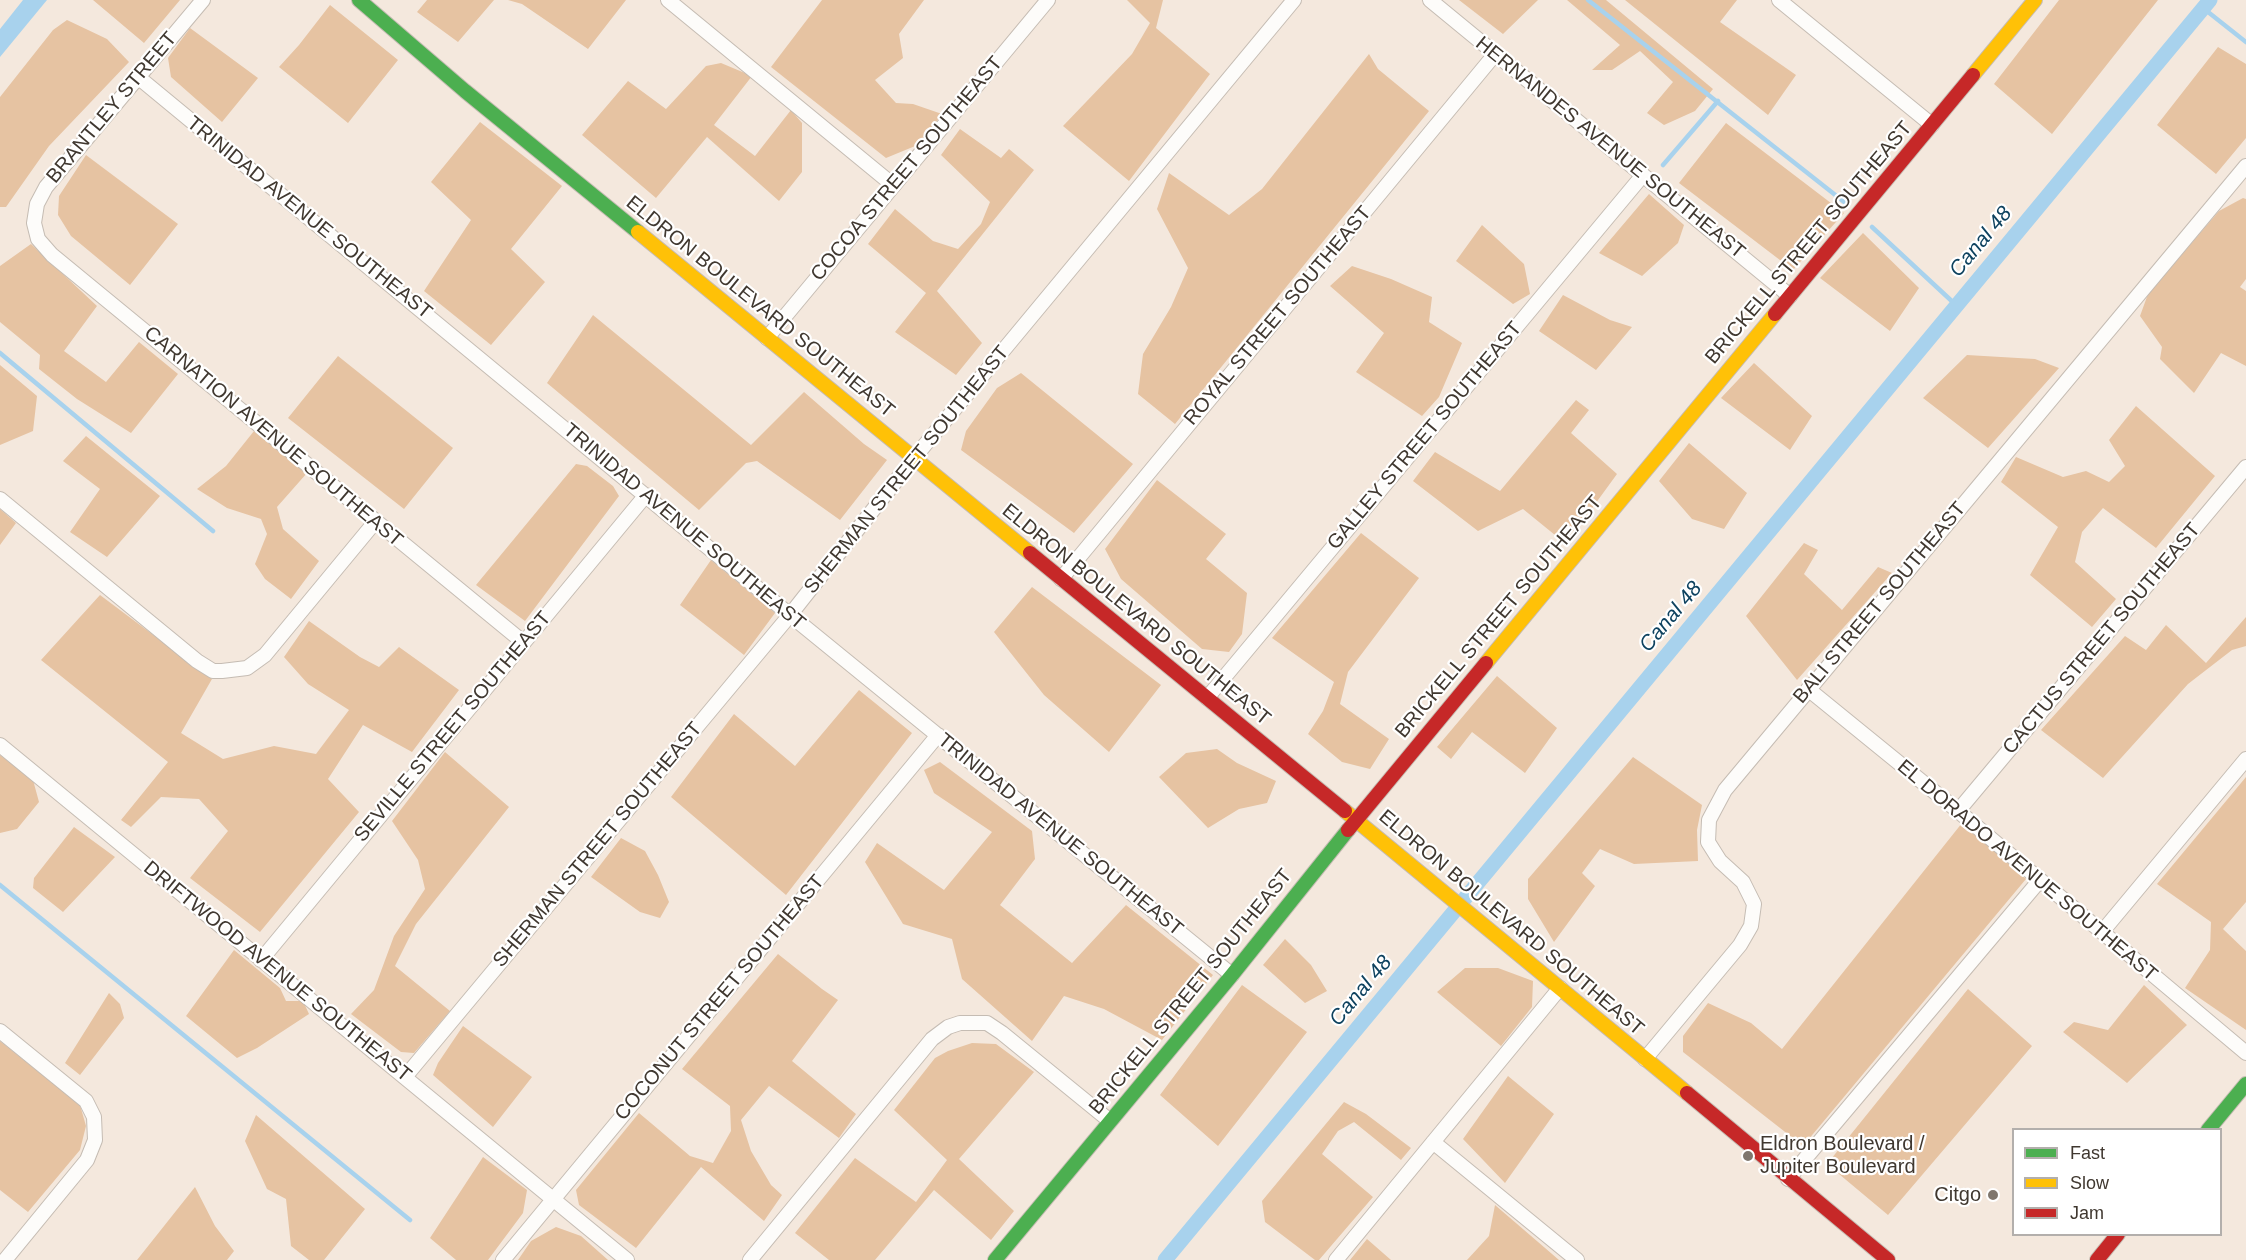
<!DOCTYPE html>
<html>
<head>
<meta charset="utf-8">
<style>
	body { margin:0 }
	#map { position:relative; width:2246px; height:1260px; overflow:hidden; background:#f4e8dd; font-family:Helvetica,sans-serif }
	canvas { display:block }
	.legend { position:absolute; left:2012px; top:1128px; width:210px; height:108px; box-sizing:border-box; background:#fff; border:2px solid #b3afac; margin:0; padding:8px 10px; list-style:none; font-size:18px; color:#403830 }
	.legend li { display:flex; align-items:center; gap:12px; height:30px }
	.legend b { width:30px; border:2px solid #b3afac }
</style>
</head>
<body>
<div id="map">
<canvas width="2246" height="1260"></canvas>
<ul class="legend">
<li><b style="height:8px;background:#4caf50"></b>Fast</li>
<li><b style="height:8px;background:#ffc107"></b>Slow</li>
<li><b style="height:8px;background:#c62828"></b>Jam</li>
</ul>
</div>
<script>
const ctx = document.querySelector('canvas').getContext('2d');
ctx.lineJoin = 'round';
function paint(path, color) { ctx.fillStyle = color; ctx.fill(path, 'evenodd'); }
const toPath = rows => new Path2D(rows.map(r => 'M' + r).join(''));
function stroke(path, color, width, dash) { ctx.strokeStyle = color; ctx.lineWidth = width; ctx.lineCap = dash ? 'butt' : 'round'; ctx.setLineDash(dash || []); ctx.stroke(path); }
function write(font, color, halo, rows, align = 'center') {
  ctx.font = font + ' Helvetica,sans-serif'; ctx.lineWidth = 4.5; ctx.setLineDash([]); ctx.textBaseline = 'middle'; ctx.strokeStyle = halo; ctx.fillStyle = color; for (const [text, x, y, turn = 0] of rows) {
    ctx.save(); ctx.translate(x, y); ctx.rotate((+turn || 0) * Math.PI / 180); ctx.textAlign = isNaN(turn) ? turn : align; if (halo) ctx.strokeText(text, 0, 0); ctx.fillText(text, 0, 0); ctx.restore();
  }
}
const forest = toPath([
	[93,0,180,0,144,43],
	[427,0,494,0,458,42,417,12],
	[508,0,626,0,588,49,522,4],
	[822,0,924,0,899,34,903,58,875,80,896,103,913,104,942,114,920,144,886,158,771,67],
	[1127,0,1163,0,1156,28,1210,74,1129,181,1063,126,1132,54,1150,23],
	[1459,0,1538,0,1503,34],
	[1567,0,1606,0,1713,89,1695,111,1664,125,1647,113,1673,82,1640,51,1612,70,1592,70,1620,45],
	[1625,0,1737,0,1720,22,1796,75,1768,115],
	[2059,0,2158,0,2052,134,1994,84],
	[330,5,398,60,348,123,279,67,299,45],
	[67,20,107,39,129,62,49,146,6,207,0,207,0,97,53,30],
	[190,28,258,78,222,122,171,77,168,58],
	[2218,47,2246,64,2246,138,2216,174,2157,125],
	[1369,54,1378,69,1429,111,1175,424,1138,394,1143,354,1171,307,1188,268,1157,209,1169,173,1229,215,1262,189],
	[721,63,752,76,714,125,755,156,791,110,802,123,802,172,779,201,707,137,656,198,582,135,628,81,666,109,706,66],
	[480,122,562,186,511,249,545,282,491,345,424,291,471,220,431,182],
	[1726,123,1844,213,1793,270,1679,183],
	[960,129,1001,158,1009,149,1034,170,937,291,982,343,956,375,895,332,926,293,868,244,895,209,933,241,958,249,981,224,990,202,941,155],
	[86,155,178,224,130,285,71,236,58,215,59,196],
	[1649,194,1684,225,1678,243,1642,276,1599,253],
	[2243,198,2246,199,2246,279,2240,287,2246,291,2246,366,2221,353,2194,393,2160,359,2162,347,2140,316,2148,294,2219,211],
	[1482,225,1524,264,1530,294,1513,304,1456,261],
	[1863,233,1919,288,1890,331,1820,278],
	[31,244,97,306,64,351,106,382,139,342,178,374,131,433,77,399,39,369,40,355,0,322,0,266],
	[1352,266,1391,279,1432,297,1429,322,1462,343,1439,397,1422,416,1356,372,1384,333,1330,286],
	[1563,295,1610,320,1632,327,1596,370,1539,331],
	[593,315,751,445,804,392,864,444,887,460,840,520,757,461,746,463,699,510,547,383],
	[1967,355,2035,359,2059,368,1988,448,1923,398],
	[338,356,453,448,404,509,288,418],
	[1754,363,1812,416,1790,450,1721,398],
	[0,365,37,396,33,431,0,445],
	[1021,373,1133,464,1074,533,961,450,966,431,997,388],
	[1576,400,1589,410,1571,433,1617,474,1566,544,1523,509,1478,531,1413,481,1435,452,1500,491],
	[2136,406,2215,476,2156,548,2103,508,2082,532,2075,562,2116,599,2092,627,2030,575,2058,527,2001,482,2016,457,2063,477,2086,471,2109,482,2125,466,2109,440],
	[254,431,307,473,277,507,283,529,319,561,291,599,265,579,255,564,267,534,261,519,227,508,197,489,226,466],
	[86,436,160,496,107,557,70,532,100,489,63,461],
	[1689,443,1747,493,1724,529,1692,519,1659,481],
	[576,464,587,466,613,486,619,496,525,621,476,585],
	[1157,480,1226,534,1206,559,1247,593,1242,634,1229,652,1202,649,1121,579,1105,549],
	[0,509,16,523,0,545],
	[1361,533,1419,578,1348,672,1340,704,1389,739,1370,769,1342,762,1308,734,1323,711,1334,682,1272,638],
	[1804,543,1818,550,1804,574,1842,610,1878,567,1892,573,1797,680,1746,616],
	[711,560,775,613,744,655,680,605],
	[1032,587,1161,685,1109,752,1044,695,994,632],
	[100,595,212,679,181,733,223,759,274,746,316,754,349,710,308,684,284,657,309,621,360,657,379,667,399,647,459,690,412,752,363,725,328,779,359,812,260,932,190,878,228,831,199,799,161,797,131,827,121,820,168,762,41,660],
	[2246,617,2246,646,2232,650,2188,684,2103,778,2041,730,2125,636,2146,650,2166,625,2206,663],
	[1497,676,1557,728,1525,773,1472,732,1451,759,1437,747],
	[859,690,912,733,786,895,671,797,734,714,795,766],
	[1217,749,1237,763,1276,781,1267,803,1239,809,1208,828,1159,777,1186,753],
	[445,752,509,807,416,924,395,966,450,1011,414,1053,401,1052,351,1014,374,990,394,936,425,889,418,860,392,821],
	[0,755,33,780,39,802,17,829,0,833],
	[1633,757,1702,805,1697,830,1698,861,1634,864,1600,849,1582,873,1595,886,1554,942,1528,899,1528,879],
	[940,762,1032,831,1035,859,1000,905,1072,963,1126,905,1213,975,1162,1040,1104,1009,1064,996,1032,1041,962,979,952,939,903,924,865,862,877,843,944,890,992,832,934,793,924,770],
	[2246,777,2246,902,2223,929,2246,951,2246,1030,2185,988,2210,950,2211,922,2157,884],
	[1962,823,2026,879,1803,1146,1683,1052,1683,1036,1708,1003,1751,1023,1782,1049],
	[74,827,115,857,63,912,33,888,34,878],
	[621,838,645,851,658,875,669,902,660,918,640,912,591,877],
	[1285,939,1311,965,1327,991,1305,1003,1263,965],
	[234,950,280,988,286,1001,303,1001,309,1014,257,1048,237,1058,186,1016],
	[778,954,822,989,838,1000,792,1061,856,1114,839,1138,769,1086,741,1120,751,1151,771,1185,782,1195,764,1221,701,1167,636,1248,579,1205,576,1190,639,1113,690,1156,713,1163,731,1131,730,1106,682,1069],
	[1465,968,1498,968,1533,981,1532,1007,1501,1046,1437,992],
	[1242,985,1307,1032,1218,1146,1160,1095],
	[2144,985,2187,1025,2127,1083,2063,1032,2074,1022,2108,1030],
	[1968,989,2032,1046,1888,1215,1827,1164],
	[109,993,120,1004,124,1018,80,1075,65,1063],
	[463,1026,532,1077,493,1127,433,1075,438,1063],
	[0,1041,80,1105,86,1126,80,1150,28,1212,0,1190],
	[972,1043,996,1044,1034,1072,959,1159,1014,1211,991,1240,934,1190,875,1260,829,1260,795,1233,855,1158,916,1202,947,1160,894,1110,935,1058,948,1051],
	[1508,1076,1554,1114,1505,1183,1463,1139],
	[1344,1102,1366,1114,1411,1148,1401,1160,1354,1122,1338,1131,1322,1154,1373,1197,1319,1260,1315,1260,1265,1222,1262,1201],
	[256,1115,365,1209,324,1260,309,1260,291,1246,286,1199,267,1189,245,1141],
	[483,1157,527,1190,523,1213,488,1260,456,1260,430,1238],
	[195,1187,215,1226,234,1251,227,1260,137,1260],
	[1495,1205,1559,1260,1467,1260,1489,1236],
	[556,1227,581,1236,608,1260,518,1260,531,1241],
	[1367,1239,1391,1260,1350,1260]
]);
const water = toPath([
	[23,0,47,0,0,57,0,29]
]);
const stream = toPath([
	[1588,0,1848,205],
	[2203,8,2246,42],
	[1663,165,1718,101],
	[1872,227,1956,305],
	[0,353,213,531],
	[0,885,410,1220]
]);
const canal = toPath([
	[1165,1260,2210,0]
]);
const street = toPath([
	[203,0,46,187,37,204,34,223,38,239,52,255,523,642],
	[668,0,893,185],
	[1430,0,1790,296],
	[1779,0,1932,125],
	[138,77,790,615,1232,975],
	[767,338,1048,0],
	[0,499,197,661,213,671,222,671,247,668,265,655,375,522],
	[1061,579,1496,53],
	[1808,689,1958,811,2246,1053],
	[1207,698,1643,175],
	[0,745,627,1260],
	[1958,811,2246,467],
	[2102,932,2246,759],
	[261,960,646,495],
	[0,1031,86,1101,94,1117,95,1140,87,1160,5,1260],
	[1645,1059,1740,945,1751,926,1754,904,1743,882,1720,861,1708,842,1709,820,1725,790,2246,166],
	[405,1077,790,615,914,458,1294,0],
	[1433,1142,1577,1260],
	[1788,1179,2040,880],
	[503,1260,938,735],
	[750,1260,932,1039,948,1027,960,1023,987,1023,1002,1033,1110,1121],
	[1336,1260,1560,988]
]);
const fast = toPath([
	[359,0,465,91,638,232],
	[2208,1130,2246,1084],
	[995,1260,1232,975,1348,830]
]);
const slow = toPath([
	[1973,75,2035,0],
	[638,232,1030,553],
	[1486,663,1775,314],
	[1345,811,1687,1093]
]);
const jam = toPath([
	[1775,314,1973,75],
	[1030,553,1345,811],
	[1348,830,1486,663],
	[1687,1093,1888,1260],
	[2097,1260,2118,1234]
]);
const markers = [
	[1748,1156,6,"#7f766d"],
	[1993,1195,6,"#7f766d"]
];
const streetNames = [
	["BRANTLEY STREET",112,108,-50],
	["HERNANDES AVENUE SOUTHEAST",1610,148,39],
	["COCOA STREET SOUTHEAST",907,169,-50],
	["TRINIDAD AVENUE SOUTHEAST",309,218,39],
	["BRICKELL STREET SOUTHEAST",1809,243,-50],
	["ELDRON BOULEVARD SOUTHEAST",760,307,39],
	["ROYAL STREET SOUTHEAST",1278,316,-50],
	["GALLEY STREET SOUTHEAST",1425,436,-50],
	["CARNATION AVENUE SOUTHEAST",273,437,40],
	["SHERMAN STREET SOUTHEAST",907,470,-51],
	["TRINIDAD AVENUE SOUTHEAST",684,527,40],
	["BALI STREET SOUTHEAST",1880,603,-50],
	["ELDRON BOULEVARD SOUTHEAST",1136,615,39],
	["BRICKELL STREET SOUTHEAST",1499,617,-50],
	["CACTUS STREET SOUTHEAST",2102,639,-50],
	["SEVILLE STREET SOUTHEAST",453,727,-50],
	["TRINIDAD AVENUE SOUTHEAST",1060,835,39],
	["SHERMAN STREET SOUTHEAST",598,845,-50],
	["EL DORADO AVENUE SOUTHEAST",2027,871,40],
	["ELDRON BOULEVARD SOUTHEAST",1511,923,40],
	["DRIFTWOOD AVENUE SOUTHEAST",277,972,39],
	["BRICKELL STREET SOUTHEAST",1191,992,-51],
	["COCONUT STREET SOUTHEAST",720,998,-50]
];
const poiNames = [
	["Eldron Boulevard /",1760,1144],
	["Jupiter Boulevard",1760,1167],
	["Citgo",1981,1195,"right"]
];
const waterNames = [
	["Canal 48",1981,242,-50],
	["Canal 48",1671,617,-50],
	["Canal 48",1361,991,-50]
];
paint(forest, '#e6c3a2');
paint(water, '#a8d2ed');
stroke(stream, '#a8d2ed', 4.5);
stroke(canal, '#a8d2ed', 15);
stroke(street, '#c5bcb3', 16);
stroke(fast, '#c5bcb3', 16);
stroke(slow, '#c5bcb3', 16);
stroke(jam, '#c5bcb3', 16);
stroke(street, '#fdfcfa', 14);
stroke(fast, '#4caf50', 14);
stroke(slow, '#ffc107', 14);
stroke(jam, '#c62828', 14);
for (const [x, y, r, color] of markers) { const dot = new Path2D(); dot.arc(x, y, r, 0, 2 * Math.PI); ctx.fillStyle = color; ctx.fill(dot); stroke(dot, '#fff', 2); }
write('20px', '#403830', '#fff', streetNames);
write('20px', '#403830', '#fff', poiNames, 'left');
write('italic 21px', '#0e425f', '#fff', waterNames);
</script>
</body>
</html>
